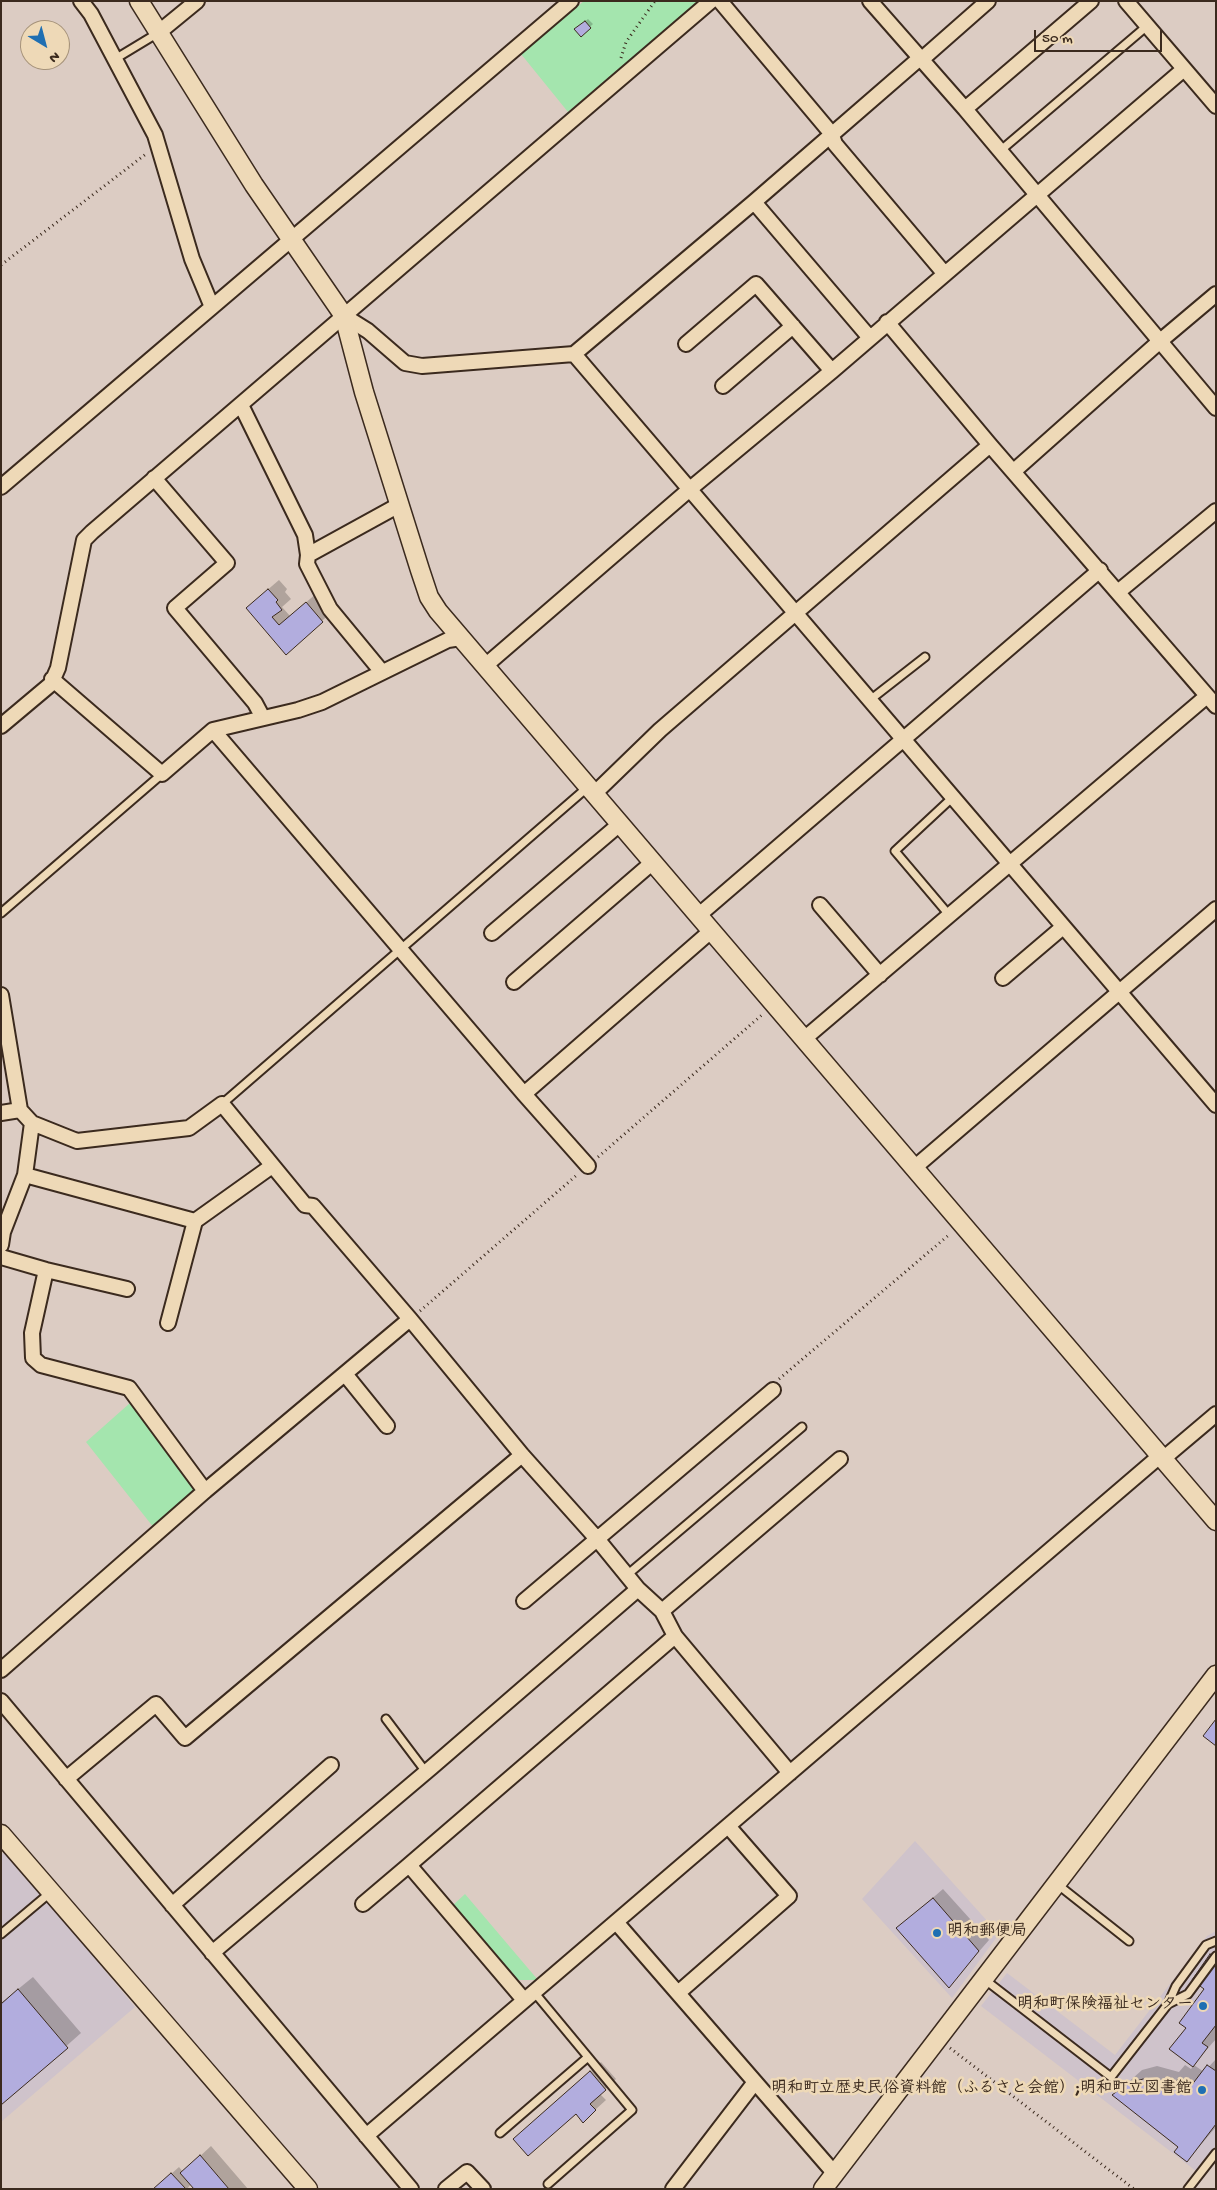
<!DOCTYPE html>
<html>
<head>
<meta charset="utf-8">
<style>
	body { margin:0 }
	#map { position:relative; width:1217px; height:2190px; overflow:hidden; background:#dcccc3; font-family:"Gochi Hand",sans-serif }
	canvas { display:block }
	.frame { position:absolute; inset:0; border:2px solid #3b2a1e; pointer-events:none }
	.north { position:absolute; left:20px; top:20px; width:50px; height:50px; box-sizing:border-box; background:#eed9b7; border:1px solid #a6937a; border-radius:50%; rotate:143deg; font-size:14px; font-weight:700; line-height:20px; text-align:center; color:#3b2a1e }
	.north::after { content:''; display:block; margin:auto; width:18px; height:22px; background:#1f6fb2; clip-path:polygon(50% 0,100% 100%,50% 72%,0 100%) }
	.scale { position:absolute; left:1034px; top:30px; width:128px; height:22px; box-sizing:border-box; border:2px solid #3b2a1e; border-top:0; padding-left:6px; font-size:15px; line-height:18px; white-space:nowrap; color:#3b2a1e; -webkit-text-stroke:4px #eed9b7; paint-order:stroke }
</style>
</head>
<body>
<div id="map">
<canvas width="1217" height="2190"></canvas>
<div class="frame"></div>
<div class="north">N</div>
<div class="scale">50 m</div>
</div>
<script>
const ctx = document.querySelector('canvas').getContext('2d');
ctx.lineJoin = 'round';
function paint(path, color) { ctx.fillStyle = color; ctx.fill(path, 'evenodd'); }
const toPath = rows => new Path2D(rows.map(r => 'M' + r).join(''));
function stroke(path, color, width, dash) { ctx.strokeStyle = color; ctx.lineWidth = width; ctx.lineCap = dash ? 'butt' : 'round'; ctx.setLineDash(dash || []); ctx.stroke(path); }
function write(font, color, halo, rows, align = 'center') {
  ctx.font = font + ' "Gochi Hand","Klee One",sans-serif'; ctx.lineWidth = 5; ctx.setLineDash([]); ctx.textBaseline = 'middle'; ctx.strokeStyle = halo; ctx.fillStyle = color; for (const [text, x, y, turn = 0] of rows) {
    ctx.save(); ctx.translate(x, y); ctx.rotate((+turn || 0) * Math.PI / 180); ctx.textAlign = isNaN(turn) ? turn : align; if (halo) ctx.strokeText(text, 0, 0); ctx.fillText(text, 0, 0); ctx.restore();
  }
}
const built = toPath([
	[915,1841,999,1934,952,1998,862,1899],
	[6,1851,135,2007,1,2122,1,1855],
	[1216,1931,1216,2145,1196,2171,981,2006,1007,1973,1115,2055,1207,1936]
]);
const green = toPath([
	[584,1,699,1,568,112,521,54],
	[130,1403,196,1493,154,1528,86,1442],
	[465,1894,538,1980,517,1980,452,1906]
]);
const shadow = toPath([
	[588,19,593,24,581,35,578,27],
	[279,580,287,589,285,592,291,599,282,607,290,616,317,593,333,611,286,653,258,598],
	[943,1889,989,1940,949,1986,898,1928],
	[1216,1950,1216,2039,1193,2065,1188,2027,1206,1988,1211,1955],
	[33,1977,81,2033,1,2104,1,2003],
	[1216,2059,1216,2127,1187,2161,1180,2147,1114,2095,1142,2070,1157,2066,1179,2072,1185,2065,1191,2069,1194,2065,1204,2072],
	[601,2062,616,2079,600,2094,606,2100,595,2110,576,2113,525,2129],
	[211,2146,248,2189,195,2189,191,2184,187,2189,154,2189,179,2167,183,2172]
]);
const building = toPath([
	[585,21,591,28,581,37,574,29,585,21],
	[268,589,278,600,276,602,282,610,272,617,279,625,306,602,323,622,286,655,246,608,268,589],
	[1216,1719,1216,1746,1203,1736,1216,1719],
	[933,1898,979,1951,949,1988,896,1928,933,1898],
	[1210,1954,1216,1958,1216,2025,1202,2043,1208,2047,1193,2067,1169,2049,1186,2028,1179,2023,1204,1989,1192,1980,1210,1954],
	[18,1989,68,2048,1,2105,1,2004,18,1989],
	[1207,2065,1216,2071,1216,2124,1187,2162,1174,2152,1178,2147,1112,2095,1127,2084,1143,2079,1158,2081,1165,2085,1171,2078,1176,2082,1179,2078,1191,2086,1207,2065],
	[590,2071,606,2090,590,2104,596,2110,583,2123,576,2114,528,2156,513,2139,590,2071],
	[200,2155,229,2189,194,2189,180,2173,200,2155],
	[171,2173,186,2189,153,2189,171,2173]
]);
const path = toPath([
	[621,58,626,42,655,1],
	[1,265,146,154],
	[598,1157,763,1014],
	[420,1311,578,1174],
	[779,1379,950,1234],
	[950,2048,1134,2189]
]);
const service = toPath([
	[115,59,158,33],
	[1000,151,1147,26],
	[870,700,925,657],
	[1,913,162,774],
	[950,916,895,851,953,797],
	[222,1104,589,786],
	[627,1575,802,1427],
	[386,1719,426,1772],
	[1057,1884,1129,1941],
	[1,1934,51,1892],
	[984,1979,1111,2077,1168,2004,1176,1986,1206,1945,1216,1941],
	[534,1992,632,2110,548,2184],
	[1168,2004,1188,1994,1216,1956],
	[500,2133,588,2057],
	[1188,2189,1216,2153]
]);
const minor = toPath([
	[81,1,91,14,155,135,192,259,212,307],
	[720,1,831,133,835,144,944,273],
	[870,1,965,109,1216,408],
	[1126,1,1216,106],
	[158,33,197,1],
	[921,60,988,1],
	[965,109,1091,1],
	[754,202,870,338],
	[344,316,368,331,405,363,422,366,574,354,754,202,920,58],
	[887,322,990,445,1216,706],
	[686,344,756,284,832,371],
	[574,354,1216,1105],
	[723,386,793,326],
	[241,405,305,535,308,555,307,564,330,609,382,672],
	[1014,471,1159,342,1216,294],
	[154,478,227,563,175,608,255,703,263,718],
	[1,487,571,1],
	[308,555,399,505],
	[1118,592,1216,511],
	[485,666,690,489,832,371,1184,69],
	[52,679,162,774,213,730,298,710,322,702,448,640,461,638],
	[1,726,51,684,58,668,84,540,92,532,711,1],
	[213,730,524,1094,588,1166],
	[595,793,660,730,990,445],
	[820,905,880,975],
	[699,915,1100,570],
	[492,933,621,823],
	[1003,978,1063,927],
	[514,982,653,862],
	[1,995,20,1110,32,1123,25,1175,195,1221,272,1166],
	[804,1039,1207,696],
	[524,1094,711,931],
	[1,1113,20,1110],
	[32,1123,77,1141,189,1128,222,1104,305,1205,313,1206,410,1319,522,1455,598,1540,638,1589,662,1611,675,1636,790,1773],
	[914,1168,1216,909],
	[1,1245,3,1232,25,1175],
	[1,1257,46,1270,127,1289],
	[46,1270,32,1333,33,1358,41,1365,129,1388,205,1491],
	[168,1323,195,1221],
	[345,1374,387,1426],
	[1164,1458,1216,1414],
	[524,1601,773,1390],
	[662,1611,840,1459],
	[1,1670,205,1491,410,1319],
	[1,1701,411,2189],
	[66,1779,156,1704,185,1738,522,1455],
	[363,1904,409,1865],
	[172,1905,331,1765],
	[616,1922,835,2174],
	[212,1953,432,1767,638,1589],
	[678,1993,789,1896,728,1826],
	[524,2000,409,1865,675,1636],
	[366,2136,1161,1455],
	[446,2189,467,2172,483,2189],
	[673,2189,755,2082]
]);
const tertiary = toPath([
	[139,1,254,185,344,316,364,392,420,570,429,597,438,611,1216,1521],
	[1,1834,308,2189],
	[823,2189,1216,1675]
]);
const markers = [
	[937,1933,5,"#1f6fb2"],
	[1203,2006,5,"#1f6fb2"],
	[1202,2090,5,"#1f6fb2"]
];
const poiNames = [
	["明和郵便局",947,1933,"left"],
	["明和町保険福祉センター",1193,2006],
	["明和町立歴史民俗資料館（ふるさと会館）;明和町立図書館",1192,2090]
];
paint(built, '#cfc3cb');
paint(green, '#a4e5ae');
paint(shadow, '#0003');
paint(building, '#b2adde');
stroke(building, '#3b2a1e', 1);
stroke(service, '#3b2a1e', 11);
stroke(minor, '#3b2a1e', 18);
stroke(tertiary, '#3b2a1e', 21);
stroke(path, '#3b2a1e', 3, [1, 4]);
stroke(service, '#eed9b7', 7);
stroke(minor, '#eed9b7', 14);
stroke(tertiary, '#eed9b7', 18);
for (const [x, y, r, color] of markers) { const dot = new Path2D(); dot.arc(x, y, r, 0, 2 * Math.PI); ctx.fillStyle = color; ctx.fill(dot); stroke(dot, '#eed9b7', 2); }
write('bold 16px', '#3b2a1e', '#eed9b7', poiNames, 'right');
</script>
</body>
</html>
